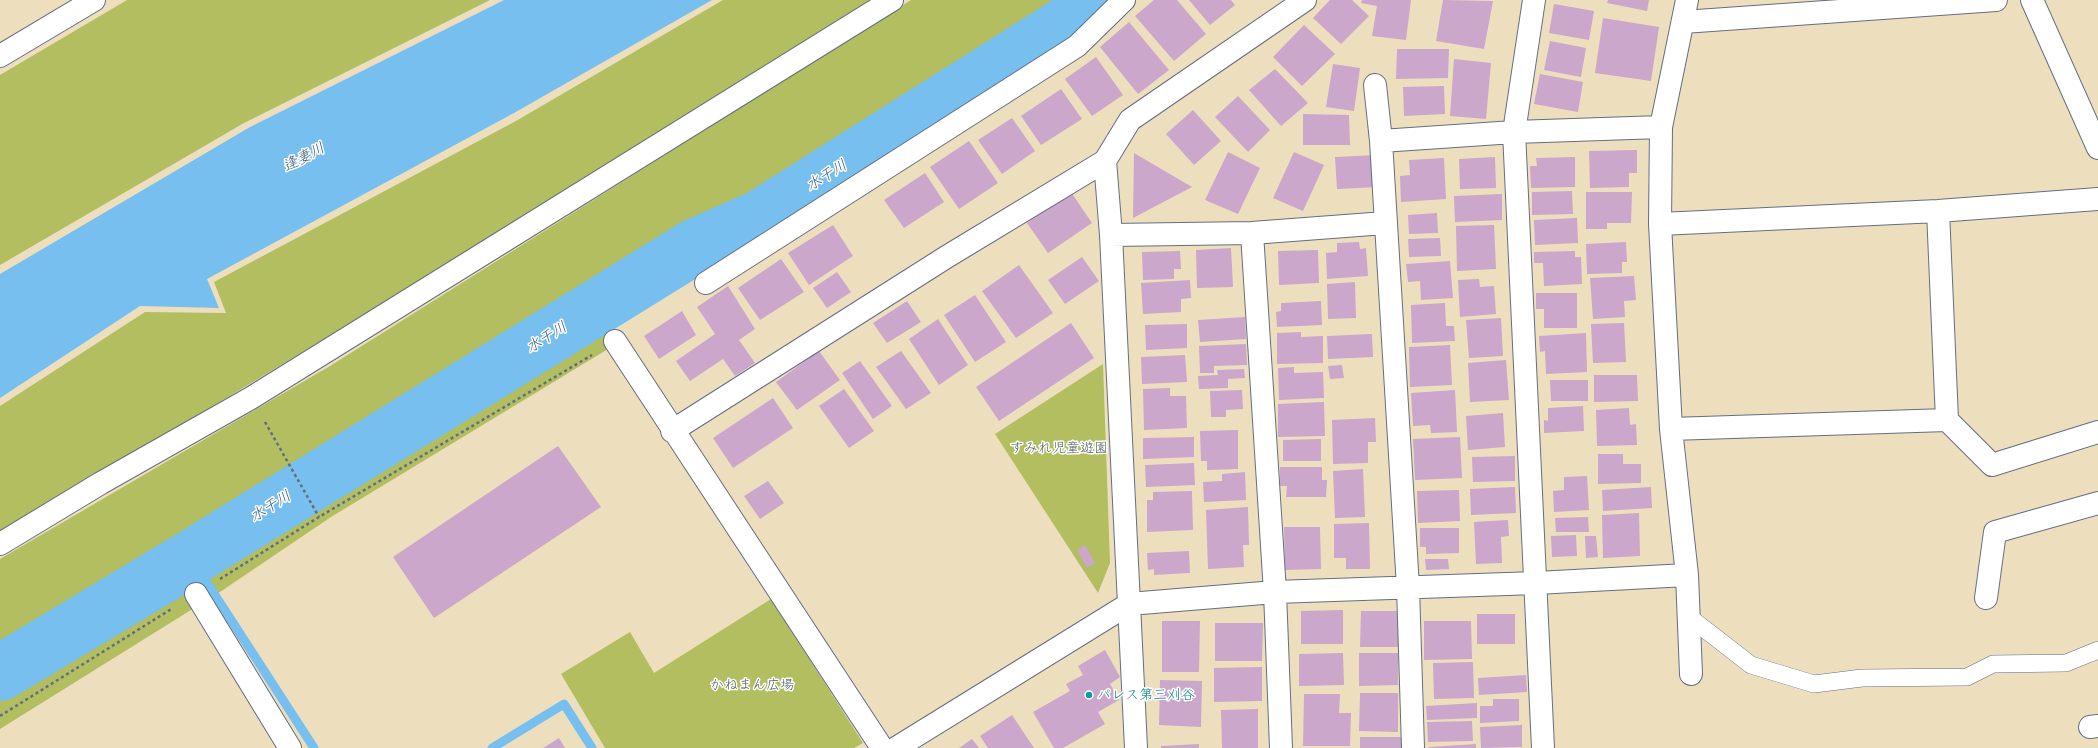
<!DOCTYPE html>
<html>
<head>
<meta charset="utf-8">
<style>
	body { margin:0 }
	canvas { display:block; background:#eddfbe }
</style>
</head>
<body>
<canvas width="2098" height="748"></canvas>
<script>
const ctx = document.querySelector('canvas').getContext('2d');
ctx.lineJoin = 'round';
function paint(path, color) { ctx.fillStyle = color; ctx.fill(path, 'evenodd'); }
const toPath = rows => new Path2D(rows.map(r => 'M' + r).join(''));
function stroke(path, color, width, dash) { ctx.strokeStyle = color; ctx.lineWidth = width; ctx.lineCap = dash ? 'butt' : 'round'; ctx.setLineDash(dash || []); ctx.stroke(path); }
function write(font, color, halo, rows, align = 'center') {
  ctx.font = font + ' Itim,"Klee One",sans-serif'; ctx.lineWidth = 3; ctx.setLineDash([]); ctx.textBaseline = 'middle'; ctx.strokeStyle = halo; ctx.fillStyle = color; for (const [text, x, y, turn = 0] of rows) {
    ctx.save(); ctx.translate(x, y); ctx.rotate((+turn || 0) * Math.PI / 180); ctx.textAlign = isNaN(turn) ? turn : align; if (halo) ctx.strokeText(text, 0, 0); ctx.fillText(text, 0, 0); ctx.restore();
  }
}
const green = toPath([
	[127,0,490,0,244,123,0,265,0,75],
	[723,0,872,0,608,167,0,535,0,406,145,312,226,313,214,282,516,121],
	[911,0,1059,0,1053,6,834,152,0,644,0,559,330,366],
	[600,325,613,346,331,517,223,590,0,729,0,690],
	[1103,364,1110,563,1098,593,995,434],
	[771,599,863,743,854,748,605,748,561,674,630,632,654,673]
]);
const water = toPath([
	[504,0,712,0,514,113,207,279,219,308,140,306,0,398,0,274,250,127]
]);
const stream = toPath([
	[191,558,314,748],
	[492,748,564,704,592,748]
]);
const river = toPath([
	[0,673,191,558,694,247,758,219,1067,24,1090,0]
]);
const building = toPath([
	[1154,0,1177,0,1206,34,1174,61,1135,16],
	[1189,0,1231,0,1235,5,1210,25],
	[1330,0,1352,0,1369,16,1341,44,1313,18],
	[1362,0,1411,0,1406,40,1372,36,1377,6,1361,3],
	[1443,0,1493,1,1484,49,1436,41],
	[1608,0,1649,0,1647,11,1607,3],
	[1554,4,1594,11,1589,40,1549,33],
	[1603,18,1659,27,1651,81,1595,73],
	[1129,22,1169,70,1138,94,1100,47],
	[1304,25,1335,54,1302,86,1273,57],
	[1550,41,1586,48,1581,77,1544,70],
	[1397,49,1449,49,1448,78,1396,79],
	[1096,57,1123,95,1092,116,1065,79],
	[1454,59,1491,63,1486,119,1450,116],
	[1333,64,1360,68,1354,111,1326,107],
	[1275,69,1308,103,1281,126,1249,90],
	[1540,74,1583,82,1578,112,1534,104],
	[1444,86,1445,114,1404,116,1403,87],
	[1061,89,1082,119,1041,145,1021,116],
	[1238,96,1270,130,1248,152,1215,117],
	[1193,110,1221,141,1194,165,1166,134],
	[1303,114,1349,115,1350,145,1303,145],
	[1012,118,1035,151,1002,174,978,140],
	[969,141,998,183,959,209,930,167],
	[1637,150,1637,173,1629,173,1629,187,1590,188,1589,151],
	[1228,152,1260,168,1238,214,1205,200],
	[1294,152,1324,165,1303,211,1273,198],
	[1134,153,1192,187,1133,218],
	[1377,155,1379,187,1337,189,1335,157],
	[1495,157,1496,188,1460,189,1459,159],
	[1575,157,1575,187,1531,188,1530,166,1537,166,1536,158],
	[1444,158,1446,199,1401,202,1400,176,1410,175,1409,160],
	[925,173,944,202,904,228,884,200],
	[1572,191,1573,214,1532,215,1532,192],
	[1071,192,1092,223,1048,253,1027,223],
	[1586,192,1632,192,1631,223,1607,223,1607,229,1586,229],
	[1502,194,1502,220,1455,222,1454,196],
	[1437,213,1438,233,1409,234,1408,215],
	[1577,218,1578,243,1535,245,1534,220],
	[833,225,853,256,809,285,788,253],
	[1494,225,1496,269,1457,271,1456,226],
	[1440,238,1441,256,1409,257,1408,239],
	[1359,242,1360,249,1366,248,1368,276,1327,279,1326,253,1337,252,1337,243],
	[1626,242,1627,262,1622,262,1622,273,1587,274,1586,244],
	[1231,248,1233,287,1197,288,1196,250],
	[1318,250,1319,283,1279,285,1278,251],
	[1180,251,1181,269,1174,269,1174,279,1143,280,1142,252],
	[1575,251,1575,257,1581,257,1582,284,1544,286,1543,263,1534,263,1534,252],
	[1082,257,1099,281,1065,304,1048,280],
	[781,259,804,292,760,320,738,288],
	[1450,261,1453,298,1421,300,1420,281,1408,282,1406,264],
	[1019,265,1053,313,1016,338,982,291],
	[837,272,851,292,827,308,813,288],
	[1634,276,1636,300,1624,301,1625,317,1593,319,1590,278],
	[1479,279,1480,287,1494,286,1496,314,1460,317,1458,280],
	[1190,280,1191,298,1181,299,1181,312,1143,314,1141,283],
	[1355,282,1356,318,1328,319,1327,284],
	[728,286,755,329,739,340,755,363,735,376,723,359,690,381,676,361,715,334,697,307],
	[1536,293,1577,293,1577,328,1544,328,1544,309,1536,309],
	[975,295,1006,342,975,362,944,315],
	[907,301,921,322,887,343,873,323],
	[1321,301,1322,325,1277,327,1276,312,1281,311,1281,303],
	[1445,303,1446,326,1454,326,1455,341,1412,343,1411,305],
	[682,311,696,335,659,359,644,336],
	[1245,317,1246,339,1200,342,1198,320],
	[1501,318,1503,356,1469,358,1466,320],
	[938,319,968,365,939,385,909,339],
	[1071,323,1094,358,999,421,976,387],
	[1624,323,1626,362,1593,363,1591,324],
	[1187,324,1187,348,1146,350,1145,325],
	[1301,332,1301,337,1323,336,1323,363,1277,364,1277,333],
	[1586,333,1587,372,1546,374,1545,351,1540,352,1539,336],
	[1372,334,1373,357,1328,359,1327,336],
	[1246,344,1247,365,1214,366,1214,373,1200,373,1199,346],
	[1450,345,1452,385,1410,387,1409,347],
	[819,351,840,380,797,410,776,382],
	[901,351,931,393,906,409,876,367],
	[1185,355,1187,382,1142,384,1141,357],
	[1506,360,1509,400,1470,402,1468,363],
	[860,361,892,406,873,419,842,373],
	[1342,365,1344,378,1330,379,1328,366],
	[1294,367,1294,373,1323,372,1324,398,1279,400,1278,368],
	[1244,369,1245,378,1228,379,1228,388,1199,389,1198,376,1218,375,1217,370],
	[1594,375,1637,375,1638,401,1594,402],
	[1550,380,1588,380,1588,401,1551,401],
	[1170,388,1170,396,1186,396,1187,428,1144,430,1143,389],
	[844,389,874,431,849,448,819,406],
	[1242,390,1243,409,1226,410,1226,417,1211,417,1210,391],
	[1455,390,1457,432,1431,433,1430,425,1413,426,1411,393],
	[773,398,793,428,733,468,713,438],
	[1324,402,1325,436,1278,437,1278,404],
	[1583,406,1584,431,1544,433,1544,420,1548,421,1548,408],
	[1629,408,1630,425,1636,424,1637,445,1597,446,1596,410],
	[1503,413,1505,447,1468,450,1466,416],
	[1375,418,1376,442,1368,442,1368,463,1333,464,1332,420],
	[1238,430,1238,469,1207,470,1207,461,1201,461,1200,431],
	[1194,437,1194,457,1143,459,1143,438],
	[1460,437,1462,478,1415,480,1413,439],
	[1321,439,1321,461,1283,461,1283,440],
	[558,446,601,507,434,618,393,557],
	[1598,454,1623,454,1623,464,1641,464,1641,483,1598,484],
	[1515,456,1515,481,1473,482,1472,457],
	[1194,463,1195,485,1146,487,1145,465],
	[1280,467,1322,467,1322,480,1327,480,1326,497,1286,497,1287,486,1280,486],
	[1363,469,1365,517,1335,518,1333,471],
	[1245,472,1246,500,1204,502,1203,482,1222,481,1222,474],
	[1587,476,1589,510,1554,512,1553,491,1564,490,1564,477],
	[768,481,784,503,760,519,744,496],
	[1515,487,1516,513,1471,515,1470,489],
	[1651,487,1652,508,1603,511,1602,490],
	[1459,490,1460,521,1418,523,1417,491],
	[1192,491,1193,530,1147,532,1147,500,1153,500,1153,492],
	[1248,507,1249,545,1243,545,1244,567,1208,569,1206,510],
	[1639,513,1640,556,1603,558,1602,515],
	[1588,517,1589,532,1556,532,1555,518],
	[1508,520,1509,536,1501,537,1502,563,1476,564,1474,522],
	[1369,523,1370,569,1346,569,1346,558,1334,558,1334,524],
	[1284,527,1320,527,1321,569,1285,570],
	[1420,528,1459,528,1459,553,1426,554,1426,547,1420,547],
	[1576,535,1577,556,1552,557,1551,536],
	[1585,536,1596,536,1598,557,1586,558],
	[1085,545,1095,563,1087,568,1077,550],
	[1189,551,1190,573,1154,575,1154,569,1148,570,1147,553],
	[1425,559,1448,559,1449,569,1426,570],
	[1343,610,1343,644,1301,644,1301,611],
	[1361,611,1402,611,1401,647,1360,647],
	[1477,614,1515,614,1515,644,1477,644],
	[1162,621,1200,621,1199,672,1162,672],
	[1424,621,1471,621,1472,659,1424,660],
	[1215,623,1263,623,1262,661,1215,661],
	[1105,650,1120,677,1110,684,1119,700,1098,712,1105,724,1063,748,1054,748,1033,712,1070,691,1066,684,1083,675,1078,666],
	[1343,653,1344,685,1299,686,1299,654],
	[1359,653,1398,653,1398,685,1359,686],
	[1473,662,1474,698,1434,699,1433,663],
	[1262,667,1262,701,1214,702,1214,668],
	[1526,675,1527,692,1479,695,1478,678],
	[1160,680,1202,681,1201,727,1159,725],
	[1360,693,1398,693,1398,732,1359,731],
	[1304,694,1340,694,1339,713,1351,713,1350,746,1303,746],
	[1493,699,1519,699,1519,721,1480,723,1480,706,1493,706],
	[1477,703,1477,718,1427,720,1426,706],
	[1258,709,1258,748,1222,748,1221,710],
	[1012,715,1034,748,988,748,980,736],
	[1472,721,1473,741,1428,742,1427,722],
	[1522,725,1522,747,1481,748,1480,727],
	[1360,737,1405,737,1405,748,1360,748],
	[559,738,565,748,543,748],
	[972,739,979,748,959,748],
	[1199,744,1199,748,1161,748,1161,746],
	[1476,744,1476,748,1429,748,1429,747]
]);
const path = toPath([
	[265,422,319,517],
	[220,579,319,517,592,355],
	[0,716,173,608]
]);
const lane = toPath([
	[1689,617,1751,665,1814,684,1862,678,1967,677,1993,664,2066,663,2098,650]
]);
const street = toPath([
	[1534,0,1514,132,1543,748],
	[1687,0,1661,127,1660,224,1671,429,1687,575,1691,674],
	[2032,0,2098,148],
	[1683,22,1996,0],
	[0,56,94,0],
	[1375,85,1381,141,1408,587,1413,748],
	[1381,141,1514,132,1661,127],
	[1938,211,1947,420],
	[1660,224,1938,211,2098,199],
	[1252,233,1275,592,1281,748],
	[1111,235,1252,233,1385,223],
	[706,283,1077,46,1124,0],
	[615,341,882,748],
	[1671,429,1947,420,1992,465,2098,432],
	[672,431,948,256,1105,161,1130,120,1305,0],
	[0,544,101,483,251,398,892,0],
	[196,594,290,748],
	[1986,598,1995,532,2098,503],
	[2090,727,2098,726],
	[896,748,1129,604,1111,235,1105,161],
	[1136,748,1129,604,1275,592,1536,583,1687,575]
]);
const markers = [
	[1089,695,4,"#0f9aa8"]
];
const parkNames = [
	["すみれ児童遊園",1059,448],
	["かねまん広場",752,685]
];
const cultureNames = [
	["パレス第三刈谷",1097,695]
];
const waterNames = [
	["逢妻川",304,158,-28],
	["水干川",827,176,-32],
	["水干川",547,338,-32],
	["水干川",271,507,-32]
];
paint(green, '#b2be60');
paint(water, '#76bfee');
stroke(stream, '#76bfee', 9);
stroke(river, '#76bfee', 56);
paint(building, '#caa7cb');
stroke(lane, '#646d80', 18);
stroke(street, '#646d80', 24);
stroke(path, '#646d80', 2.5, [3, 3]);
stroke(lane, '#fff', 17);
stroke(street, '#fff', 22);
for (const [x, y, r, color] of markers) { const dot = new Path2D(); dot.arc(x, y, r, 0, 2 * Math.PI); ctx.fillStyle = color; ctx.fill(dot); stroke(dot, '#fff', 1.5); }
write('14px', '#50615f', '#fff', parkNames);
write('14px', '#0d838f', '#fff', cultureNames, 'left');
write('italic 15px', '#365a89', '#fff', waterNames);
</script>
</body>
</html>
